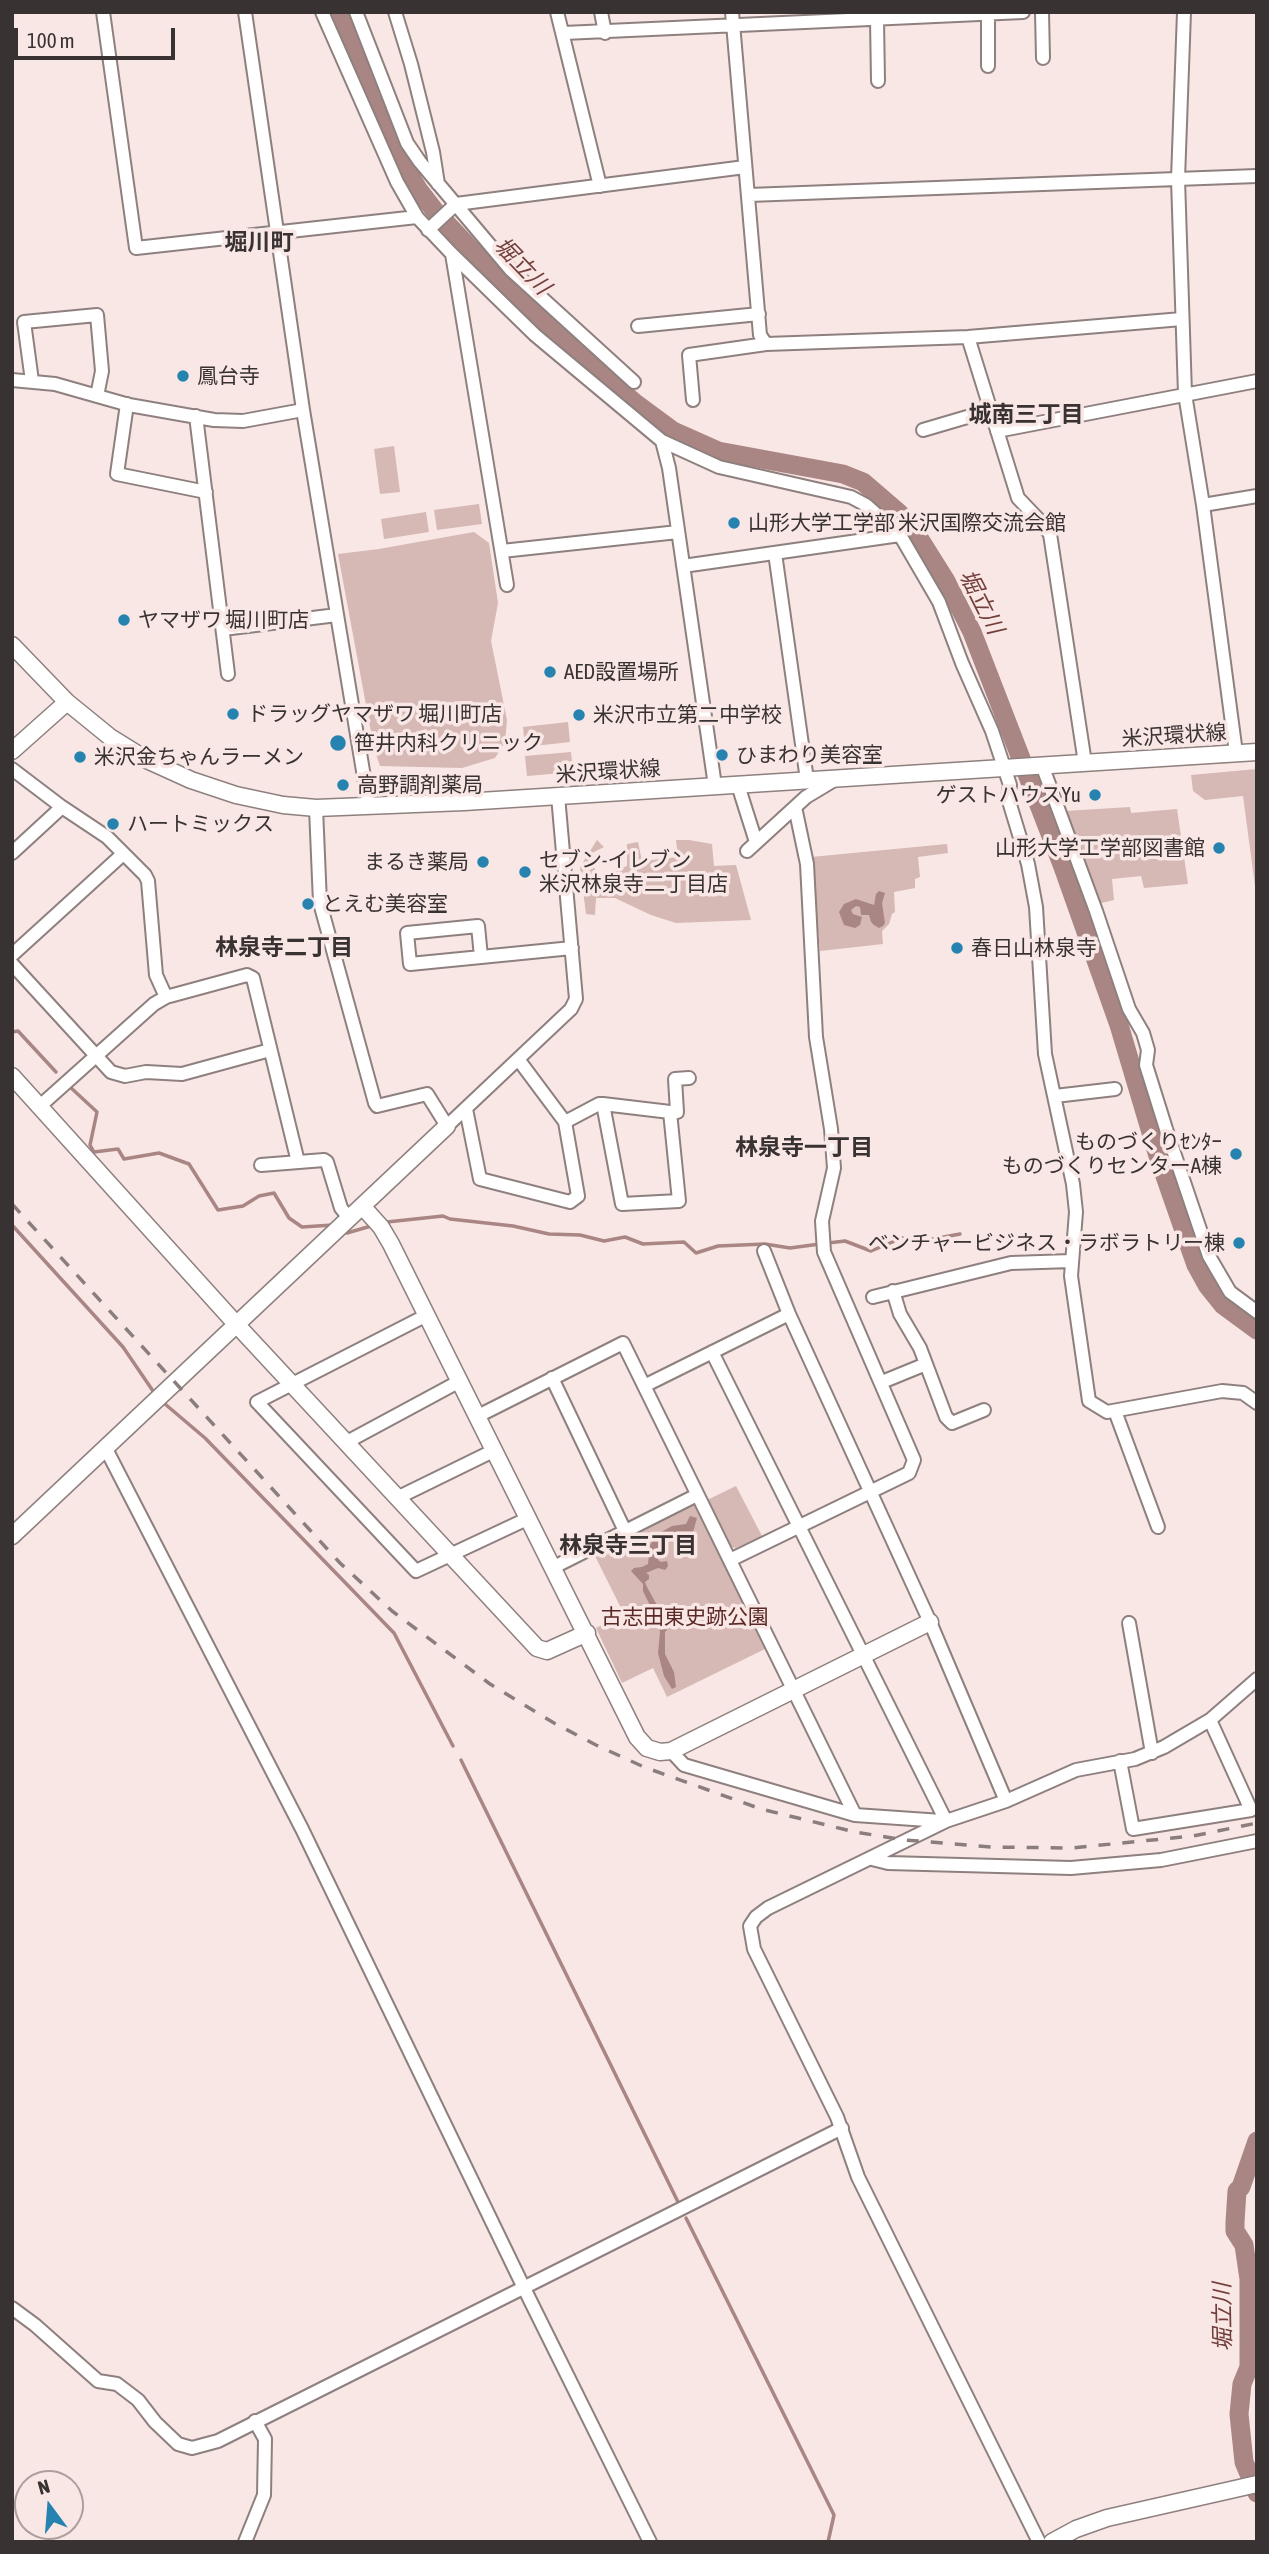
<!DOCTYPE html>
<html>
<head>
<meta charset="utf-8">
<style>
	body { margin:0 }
	#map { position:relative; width:1269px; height:2554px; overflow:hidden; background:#f8e7e5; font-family:"Asap Condensed",sans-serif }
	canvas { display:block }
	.frame { position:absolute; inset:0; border:14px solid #393232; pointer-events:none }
	.north { position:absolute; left:14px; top:2470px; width:70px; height:70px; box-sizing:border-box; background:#f8e7e5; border:2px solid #ac9f9d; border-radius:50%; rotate:344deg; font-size:19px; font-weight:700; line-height:28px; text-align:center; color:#393232 }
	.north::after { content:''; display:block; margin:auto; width:24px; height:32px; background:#2683b0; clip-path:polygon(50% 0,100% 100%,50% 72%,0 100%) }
	.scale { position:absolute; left:14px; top:28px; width:161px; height:32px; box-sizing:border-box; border:4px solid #393232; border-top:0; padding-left:9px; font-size:21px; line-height:24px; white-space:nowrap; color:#393232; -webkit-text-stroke:5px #f8e7e5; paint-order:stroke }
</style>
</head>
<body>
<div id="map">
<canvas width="1269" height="2554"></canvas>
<div class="frame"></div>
<div class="north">N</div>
<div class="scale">100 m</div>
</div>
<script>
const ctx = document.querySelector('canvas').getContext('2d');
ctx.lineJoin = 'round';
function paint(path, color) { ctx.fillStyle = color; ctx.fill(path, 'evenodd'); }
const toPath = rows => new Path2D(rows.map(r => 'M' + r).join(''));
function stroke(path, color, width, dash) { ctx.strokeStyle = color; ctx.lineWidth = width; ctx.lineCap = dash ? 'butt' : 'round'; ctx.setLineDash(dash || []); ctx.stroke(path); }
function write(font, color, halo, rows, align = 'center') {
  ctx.font = font + ' "Asap Condensed","Noto Sans JP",sans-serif'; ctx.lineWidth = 7; ctx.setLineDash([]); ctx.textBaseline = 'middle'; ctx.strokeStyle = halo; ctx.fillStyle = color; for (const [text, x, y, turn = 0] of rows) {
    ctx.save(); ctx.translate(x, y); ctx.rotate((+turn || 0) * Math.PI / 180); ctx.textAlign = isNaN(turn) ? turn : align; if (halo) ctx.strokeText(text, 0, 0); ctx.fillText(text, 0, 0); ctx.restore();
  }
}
const green = toPath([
	[394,446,400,492,380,494,374,449],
	[479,504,482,524,437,530,434,510],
	[426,512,429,532,384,539,381,519],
	[474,532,489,543,498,603,491,641,507,720,505,742,495,758,462,768,380,766,374,748,338,554,379,549],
	[568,722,570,742,525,747,523,727],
	[571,752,573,772,527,776,525,756],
	[1257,769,1257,886,1255,886,1243,796,1205,800,1193,791,1191,775],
	[1130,807,1131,813,1177,809,1188,884,1144,888,1141,876,1112,879,1114,900,1097,904,1065,811],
	[597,840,604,847,592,853,596,877,627,866,627,844,638,842,642,861,678,857,676,840,689,840,712,844,714,866,736,865,751,920,676,923,651,915,615,898,596,898,595,915,586,914,580,867],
	[947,844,948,853,918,857,920,877,915,879,915,888,894,892,895,912,892,914,889,924,882,931,883,944,820,951,811,857],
	[736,1486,762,1536,736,1548,731,1547,707,1500],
	[696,1504,767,1648,667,1697,653,1668,622,1683,596,1628,624,1614,594,1554]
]);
const water = toPath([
	[879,891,885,893,882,903,885,923,883,926,879,928,874,925,871,922,869,915,861,915,860,907,856,906,851,910,853,914,862,917,860,925,855,928,844,925,839,912,844,904,856,899,874,905,876,894],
	[690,1516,697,1518,693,1532,667,1535,657,1550,658,1560,661,1562,667,1561,668,1566,665,1570,658,1568,646,1573,649,1575,649,1579,645,1582,647,1587,665,1620,667,1630,665,1632,665,1654,674,1672,676,1687,672,1689,664,1676,658,1653,660,1632,657,1620,643,1591,643,1584,631,1571,634,1568,642,1567,648,1564,650,1545,658,1534,672,1526,686,1524]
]);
const stream = toPath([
	[12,1032,18,1031,56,1072],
	[69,1086,97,1112,90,1145,94,1152,118,1149,124,1159,159,1153,189,1164,218,1210,243,1206,259,1196,274,1193,289,1218,302,1227,333,1225],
	[387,1222,443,1216,450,1219,513,1226,549,1234,580,1235,604,1241,625,1237,643,1244,684,1242,696,1253,718,1246,765,1244,790,1248,820,1244],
	[12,1225,123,1347,153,1391],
	[347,1233,371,1226],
	[828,1243,845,1241,871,1251,902,1238,922,1241,960,1234],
	[165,1404,205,1438,394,1633,453,1746],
	[461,1760,679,2204],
	[686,2218,834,2515,828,2542]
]);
const river = toPath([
	[339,12,391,144,418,189,435,211,511,292,559,337,635,403,673,431,718,451,843,474,863,482,899,513,919,538,946,581,972,632,1063,867,1119,1025,1158,1156,1196,1265,1207,1285,1223,1305,1257,1330],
	[1257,2141,1241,2187,1237,2191,1235,2222,1235,2231,1244,2245,1249,2279,1249,2367,1242,2384,1239,2414,1244,2462,1257,2493]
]);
const street = toPath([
	[103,12,136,248,417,217],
	[245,12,303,410,369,807],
	[322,12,397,182,417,217,452,254,535,335,662,441,719,467,851,497,866,505,900,535,939,602,962,663,992,731,1010,785,1008,798,1028,864,1036,907,1045,1054,1073,1184,1076,1212,1071,1276,1089,1401,1107,1412,1222,1391,1243,1393,1257,1403],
	[356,12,407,143,420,162,510,269,634,382],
	[395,12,411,64,433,152,438,184],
	[557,12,600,186],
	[601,12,605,33],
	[732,12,760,335,766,344,968,337,1182,319],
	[1042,12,1043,58],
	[1184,12,1178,179,1185,394,1203,505,1236,753],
	[988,13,988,66],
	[877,19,878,81],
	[564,33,1023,12],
	[749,195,1257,176],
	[428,230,456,204,745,167],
	[452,254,507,585],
	[638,326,759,314],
	[968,337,1018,498,1040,521,1050,534,1085,763],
	[12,380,55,384,129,405,214,420,243,421,303,410],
	[32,381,24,322,97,315,102,371,97,396],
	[693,400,689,355,766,344],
	[127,404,117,474,206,492],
	[196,416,228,674],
	[923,430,991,410],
	[997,431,1257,381],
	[662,441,669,468,715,786],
	[1203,505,1257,496],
	[502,551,678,532],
	[775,553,807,780],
	[683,566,900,535],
	[223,629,337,615],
	[1042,765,1096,911,1129,1009,1143,1033,1148,1050,1146,1065,1166,1129,1209,1256,1230,1292,1257,1312],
	[12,769,62,807,107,837,145,875,148,881,156,975,166,997],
	[738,785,756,842],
	[316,808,320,903,375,1103,377,1106,427,1094,447,1126,571,1009,576,999,558,796],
	[747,851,806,797,836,779],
	[12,853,62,807],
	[12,955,123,854],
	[481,957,478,926,407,933,410,964,481,957,572,948],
	[12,964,111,1072,125,1076,146,1072,182,1074,270,1050],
	[518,1059,565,1122,599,1104,603,1104,670,1112,679,1201,622,1204,603,1104],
	[1055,1096,1115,1089],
	[40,1106,154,1004,166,997,247,975,253,978,298,1162],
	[466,1109,480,1179,570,1202,578,1196,565,1122],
	[670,1114,677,1112,675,1079,689,1078],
	[261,1165,324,1160,327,1162,341,1208,350,1219],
	[764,1251,789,1314,930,1622,1006,1801],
	[893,1291,900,1314,920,1348,946,1417,952,1423,984,1410],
	[873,1297,1011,1263,1071,1261],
	[427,1315,257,1402,416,1571,529,1518],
	[712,1352,946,1821],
	[552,1378,625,1531],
	[882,1382,926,1364],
	[644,1386,789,1314],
	[1115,1411,1158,1527],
	[478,1416,623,1343,855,1815],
	[345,1443,460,1381],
	[105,1447,302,1829,523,2286,650,2542],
	[397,1498,495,1450],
	[730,1560,909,1473,914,1460,824,1252,822,1221,834,1168,831,1129,816,1037,807,864,795,807],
	[554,1567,697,1495],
	[1129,1623,1152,1753],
	[671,1751,684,1765,855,1815,942,1821],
	[1120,1761,1133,1829,1251,1810,1210,1720],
	[872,1859,888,1863,1071,1868,1161,1860,1257,1841],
	[12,2308,35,2325,98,2381,117,2384,138,2400,155,2422,178,2444,192,2448,218,2441,842,2128],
	[245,2542,264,2495,265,2439,255,2421],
	[1039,2542,858,2177,837,2117,754,1949,750,1926,756,1917,768,1908,946,1821,1006,1801,1076,1770,1135,1759,1164,1747,1210,1720,1257,1679]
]);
const secondary = toPath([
	[12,645,67,702,110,737,147,760,191,780,236,795,283,805,316,808,464,802,1257,752],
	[12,751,67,702],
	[12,1076,236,1324,537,1648,547,1651,587,1633],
	[363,1207,381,1227,391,1244,637,1737,647,1748,660,1752,671,1751,930,1622],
	[12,1536,447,1126],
	[1052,2542,1076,2529,1107,2518,1257,2484]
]);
const rail = toPath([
	[12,1204,340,1563,392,1611,490,1684,554,1723,596,1745,644,1767,761,1809,855,1832,905,1840,992,1847,1071,1848,1193,1836,1257,1823]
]);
const markers = [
	[183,376,7,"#2683b0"],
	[734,523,7,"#2683b0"],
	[124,620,7,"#2683b0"],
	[550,672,7,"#2683b0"],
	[233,714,7,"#2683b0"],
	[579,715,7,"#2683b0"],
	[338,743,9,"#2683b0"],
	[722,755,7,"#2683b0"],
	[80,757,7,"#2683b0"],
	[343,785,7,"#2683b0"],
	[1095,795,7,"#2683b0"],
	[113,824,7,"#2683b0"],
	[1219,848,7,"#2683b0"],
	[483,862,7,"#2683b0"],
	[525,872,7,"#2683b0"],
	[308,904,7,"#2683b0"],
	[957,948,7,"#2683b0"],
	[1236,1154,7,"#2683b0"],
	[1239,1243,7,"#2683b0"]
];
const poiNames = [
	["鳳台寺",197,376],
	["山形大学工学部 米沢国際交流会館",748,523],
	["ヤマザワ 堀川町店",138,620],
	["AED設置場所",564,672],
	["ドラッグヤマザワ 堀川町店",247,714],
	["米沢市立第二中学校",593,715],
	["笹井内科クリニック",354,743],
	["ひまわり美容室",736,755],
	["米沢金ちゃんラーメン",94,757],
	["高野調剤薬局",357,785],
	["ゲストハウスYu",1081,795,"right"],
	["ハートミックス",127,824],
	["山形大学工学部図書館",1205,848,"right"],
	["セブン-イレブン",539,860],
	["米沢林泉寺二丁目店",539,884],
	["まるき薬局",469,862,"right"],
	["とえむ美容室",322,904],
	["春日山林泉寺",971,948],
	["ものづくりｾﾝﾀｰ",1222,1142,"right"],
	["ものづくりセンターA棟",1222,1166,"right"],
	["ベンチャービジネス・ラボラトリー棟",1225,1243,"right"]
];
const streetNames = [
	["米沢環状線",1174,736,-4],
	["米沢環状線",608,772,-4]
];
const parkNames = [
	["古志田東史跡公園",685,1617]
];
const neighbourhoodNames = [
	["堀川町",259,243],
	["城南三丁目",1026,415],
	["林泉寺二丁目",284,948],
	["林泉寺一丁目",804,1148],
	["林泉寺三丁目",628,1546]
];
const waterNames = [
	["堀立川",522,266,46],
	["堀立川",981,602,63],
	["堀立川",1223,2317,-91]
];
paint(green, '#d6b8b5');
paint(water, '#a98683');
stroke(stream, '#a98683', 3.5);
stroke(river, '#a98683', 19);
stroke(street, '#8e807e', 16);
stroke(secondary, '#8e807e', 19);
stroke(street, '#fff', 12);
stroke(secondary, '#fff', 16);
stroke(rail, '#8a7e7d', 3.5, [12, 12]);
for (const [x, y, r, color] of markers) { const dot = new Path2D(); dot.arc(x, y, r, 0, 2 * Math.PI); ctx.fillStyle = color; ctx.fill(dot); stroke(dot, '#f8e7e5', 2.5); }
write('21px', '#393232', '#f8e7e5', poiNames, 'left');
write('21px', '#393232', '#f8e7e5', streetNames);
write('21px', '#5a2826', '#f8e7e5', parkNames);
write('bold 23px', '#393232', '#f8e7e5', neighbourhoodNames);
write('italic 23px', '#723e3b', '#f8e7e5', waterNames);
</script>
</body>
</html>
